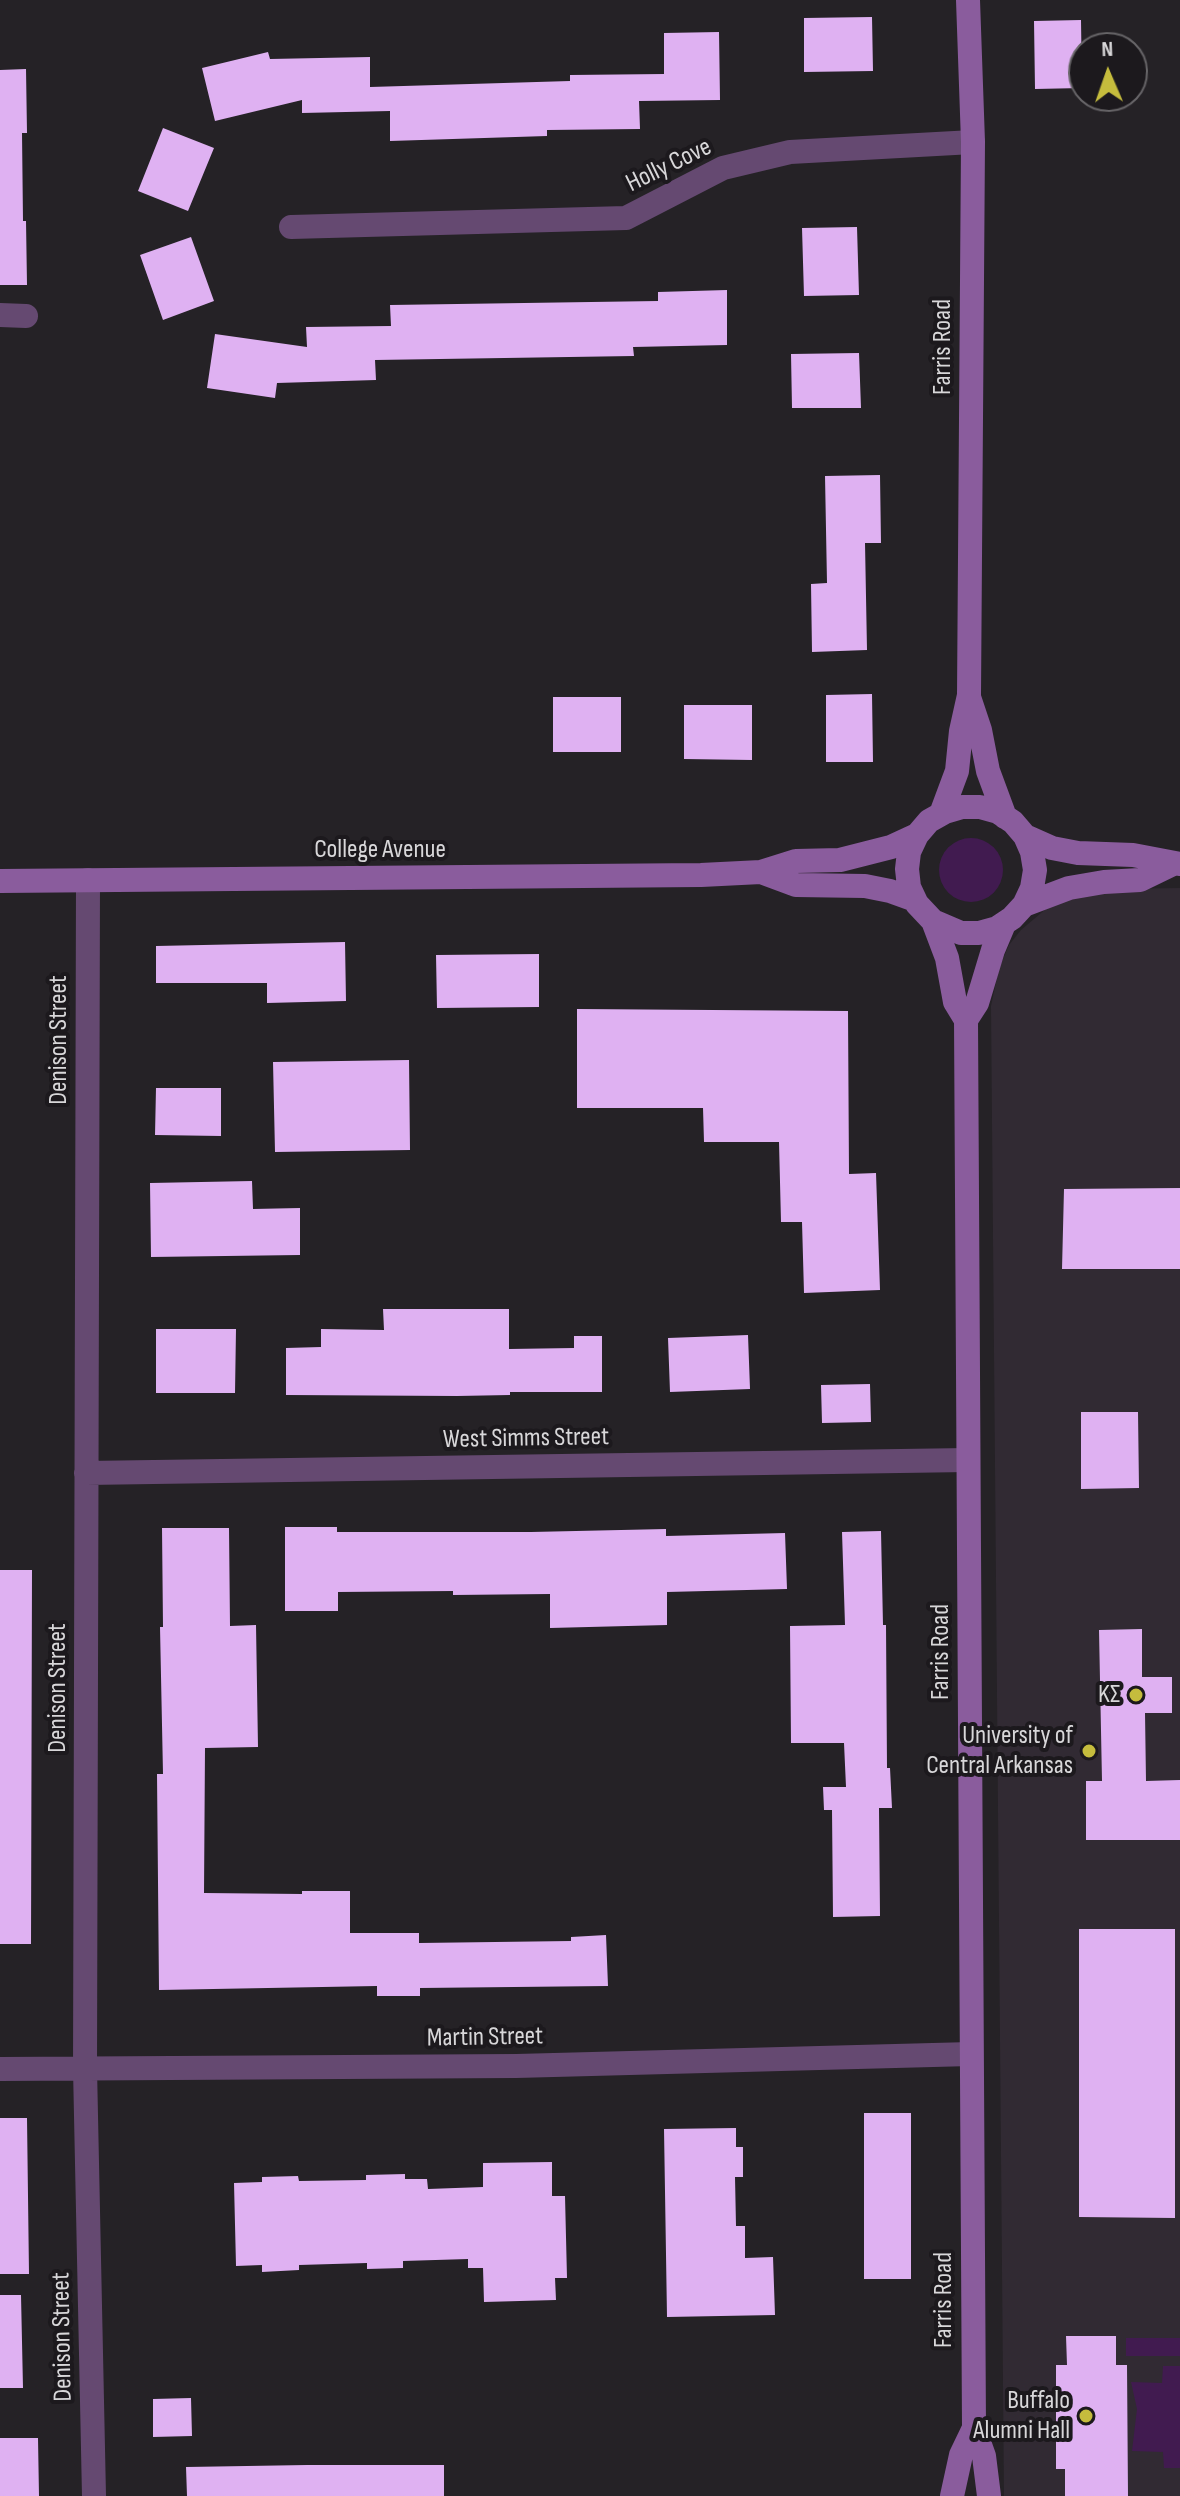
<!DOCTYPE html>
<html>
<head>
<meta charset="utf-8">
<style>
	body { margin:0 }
	#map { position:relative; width:1180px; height:2496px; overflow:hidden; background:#252226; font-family:"Sofia Sans Condensed",sans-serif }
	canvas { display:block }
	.north { position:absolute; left:1068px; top:32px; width:80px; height:80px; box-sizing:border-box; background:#1c191d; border:2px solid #676568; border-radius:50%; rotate:358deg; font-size:22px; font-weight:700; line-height:32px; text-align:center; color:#d8d7d9 }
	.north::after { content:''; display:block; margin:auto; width:28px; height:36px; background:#c5bc3d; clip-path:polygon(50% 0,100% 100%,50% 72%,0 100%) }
</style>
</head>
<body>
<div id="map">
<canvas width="1180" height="2496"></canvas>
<div class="north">N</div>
</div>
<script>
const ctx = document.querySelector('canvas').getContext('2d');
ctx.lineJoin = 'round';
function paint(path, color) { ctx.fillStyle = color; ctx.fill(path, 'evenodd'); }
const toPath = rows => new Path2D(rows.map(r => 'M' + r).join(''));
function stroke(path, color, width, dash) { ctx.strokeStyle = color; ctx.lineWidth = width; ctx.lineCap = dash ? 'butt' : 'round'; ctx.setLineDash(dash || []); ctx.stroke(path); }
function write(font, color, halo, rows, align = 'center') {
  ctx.font = font + ' "Sofia Sans Condensed",sans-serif'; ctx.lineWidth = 8; ctx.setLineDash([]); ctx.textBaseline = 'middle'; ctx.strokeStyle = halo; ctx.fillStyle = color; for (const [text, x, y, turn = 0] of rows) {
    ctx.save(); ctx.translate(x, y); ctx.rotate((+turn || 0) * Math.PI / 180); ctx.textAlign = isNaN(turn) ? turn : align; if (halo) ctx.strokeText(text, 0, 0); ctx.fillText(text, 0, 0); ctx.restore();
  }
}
const built = toPath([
	[1180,888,1180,2496,1004,2496,991,1006,999,968,1009,945,1021,930,1047,908,1079,894,1113,889]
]);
const green = toPath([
	'939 870a32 32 0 1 1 64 0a32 32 0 1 1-64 0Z',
	[1126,2338,1180,2338,1180,2356,1126,2356],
	[1163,2366,1180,2366,1180,2468,1164,2468,1163,2452,1132,2451,1137,2409,1131,2382,1162,2383]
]);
const building = toPath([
	[872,17,873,71,804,72,804,18],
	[1081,20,1082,88,1035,89,1034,21],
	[719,32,720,100,639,101,640,129,547,130,547,136,390,141,390,111,302,113,302,100,215,121,202,68,268,52,270,59,370,57,370,87,570,81,570,75,664,74,664,33],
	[26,69,27,133,22,133,23,221,26,221,27,285,0,285,0,70],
	[163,128,214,148,188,211,138,191],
	[857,227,859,295,804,296,802,228],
	[191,237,214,301,163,320,140,255],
	[727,290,727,345,633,347,634,356,375,360,376,380,277,383,275,398,207,388,215,334,307,347,306,327,391,326,390,305,658,301,658,292],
	[859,353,861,408,792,408,791,354],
	[880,475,881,543,865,543,867,650,812,652,811,584,827,583,825,476],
	[872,694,873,762,826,762,826,695],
	[553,697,621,697,621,752,553,752],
	[684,705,752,705,752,760,684,759],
	[345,942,346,1001,267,1003,267,983,156,983,156,946],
	[539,954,539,1007,437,1008,436,955],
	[577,1009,848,1011,849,1174,876,1173,880,1290,804,1293,802,1222,781,1222,779,1142,704,1142,703,1108,577,1108],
	[409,1060,410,1150,275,1152,273,1062],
	[156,1088,221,1088,221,1136,155,1135],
	[252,1181,253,1209,300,1208,300,1255,151,1257,150,1183],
	[1180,1188,1180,1269,1062,1269,1064,1189],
	[383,1309,509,1309,509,1349,574,1348,574,1336,602,1336,602,1392,510,1392,510,1395,457,1396,286,1395,286,1348,321,1347,321,1329,384,1330],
	[156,1329,236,1329,235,1393,156,1393],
	[748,1335,750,1389,670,1392,668,1338],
	[870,1384,871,1422,822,1423,821,1385],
	[1081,1412,1138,1412,1139,1488,1081,1489],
	[285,1527,337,1527,337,1532,531,1532,666,1529,666,1536,785,1533,787,1589,667,1592,667,1625,550,1628,550,1594,453,1595,453,1591,338,1592,338,1611,285,1611],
	[162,1528,229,1528,230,1626,256,1625,258,1747,205,1748,204,1893,302,1894,302,1891,350,1891,350,1933,419,1933,419,1943,571,1941,571,1937,606,1935,608,1986,420,1988,420,1996,377,1996,377,1986,159,1990,157,1774,163,1774,160,1627,163,1627],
	[881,1531,883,1625,886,1625,887,1768,890,1768,892,1808,879,1808,880,1916,833,1917,832,1810,824,1810,823,1787,846,1787,844,1743,791,1743,790,1626,845,1625,842,1532],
	[0,1570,32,1570,31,1944,0,1944],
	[1142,1629,1142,1677,1172,1677,1172,1713,1145,1713,1146,1781,1180,1780,1180,1840,1086,1840,1086,1781,1102,1781,1099,1630],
	[1079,1929,1175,1929,1175,2218,1079,2217],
	[864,2113,911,2113,911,2279,864,2279],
	[0,2118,27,2118,29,2274,0,2274],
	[736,2128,736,2147,743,2147,743,2177,735,2177,736,2226,745,2226,745,2258,773,2257,775,2315,667,2317,664,2129],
	[552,2162,552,2196,565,2196,567,2278,555,2278,556,2300,484,2302,483,2268,468,2268,468,2259,403,2261,403,2268,367,2269,367,2263,299,2265,299,2270,262,2272,262,2265,236,2266,234,2183,262,2182,262,2177,298,2176,299,2181,366,2180,366,2175,405,2174,405,2179,427,2179,428,2189,483,2187,483,2163],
	[0,2295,21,2295,23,2388,0,2388],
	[1066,2336,1116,2336,1116,2365,1127,2365,1128,2496,1065,2496,1065,2469,1056,2469,1056,2365,1067,2365],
	[191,2398,192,2436,153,2437,153,2399],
	[0,2438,38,2438,39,2496,0,2496],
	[307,2465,444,2465,444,2496,187,2496,186,2467]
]);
const street = toPath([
	[291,227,626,218,723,168,790,152,973,142],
	[0,315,26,316],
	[88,880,85,2068,94,2496],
	[86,1473,968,1460],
	[0,2069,516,2066,971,2054]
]);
const secondary = toPath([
	[969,697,980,730,988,771,1005,817],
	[941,814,957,771,961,731,969,695,973,142,968,0],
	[1025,836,1032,852,1035,870,1032,888,1024,905,1012,918,997,928,979,933,961,933,933,921,917,904,909,887,907,869,909,852,917,835,929,821,945,812,962,807,980,807,998,812,1013,822,1025,836,1052,848,1078,853,1133,855,1180,864],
	[761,872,796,885,865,886,890,891,915,900],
	[0,881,701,875,761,872,796,861,840,860,891,847,917,835],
	[1024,905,1069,888,1104,882,1140,880,1173,864],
	[933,921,947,958,955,1002,966,1020],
	[952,2496,961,2455,974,2428],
	[989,2496,984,2456,974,2428,966,1020,977,1003,993,950,1004,924]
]);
const markers = [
	[1136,1695,8,"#c5bc3d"],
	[1089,1751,8,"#c5bc3d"],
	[1086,2416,8,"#c5bc3d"]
];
const streetNames = [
	["Holly Cove",669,166,-26],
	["Farris Road",943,347,-90],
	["College Avenue",380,850],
	["Denison Street",59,1040,-90],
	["West Simms Street",526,1439,-1],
	["Farris Road",941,1652,-90],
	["Denison Street",58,1688,-90],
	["Martin Street",485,2038,-1],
	["Farris Road",944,2300,-90],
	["Denison Street",63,2337,-91]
];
const poiNames = [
	["KΣ",1120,1695],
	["University of",1073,1736],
	["Central Arkansas",1073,1766],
	["Buffalo",1070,2401],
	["Alumni Hall",1070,2431]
];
paint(built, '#312a33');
paint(green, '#411b50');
paint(building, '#dfb1f2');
stroke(street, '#654971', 24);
stroke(secondary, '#8a5c9d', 24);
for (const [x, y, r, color] of markers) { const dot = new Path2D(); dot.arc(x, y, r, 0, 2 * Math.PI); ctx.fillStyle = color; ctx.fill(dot); stroke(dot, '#1c191d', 3); }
write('26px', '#d8d7d9', '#1c191d', streetNames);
write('26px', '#d8d7d9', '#1c191d', poiNames, 'right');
</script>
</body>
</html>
